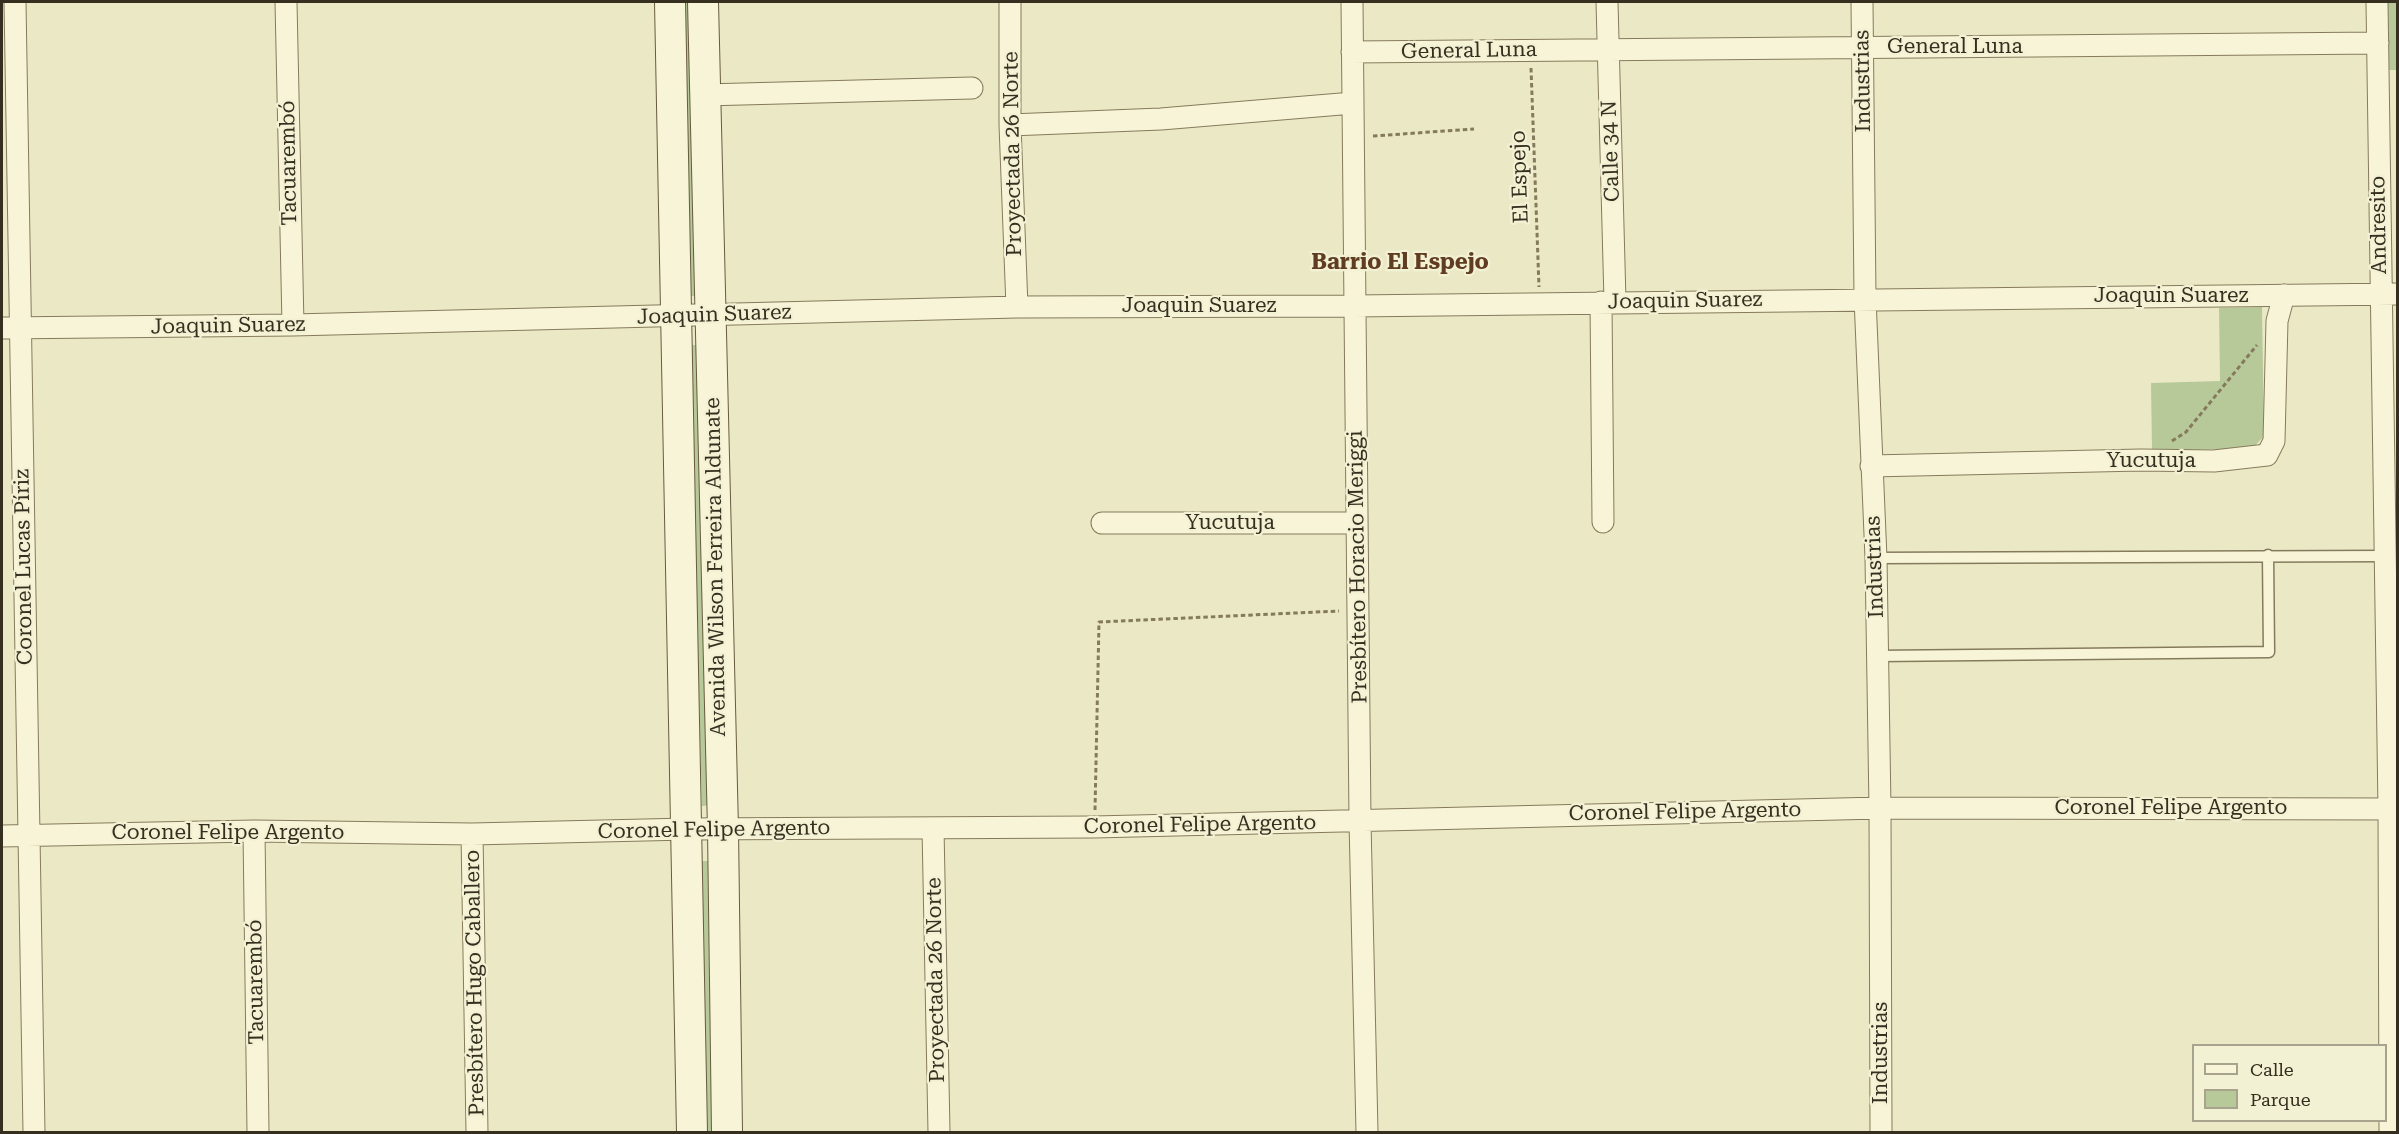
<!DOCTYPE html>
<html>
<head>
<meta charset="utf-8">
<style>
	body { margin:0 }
	#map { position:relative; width:2399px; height:1134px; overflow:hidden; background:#ebe9c5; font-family:"Roboto Serif",serif }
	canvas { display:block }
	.frame { position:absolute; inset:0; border:3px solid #362f1f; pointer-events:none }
	.legend { position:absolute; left:2192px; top:1044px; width:195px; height:78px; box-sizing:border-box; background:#f3f1d4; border:2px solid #a7a38c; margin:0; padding:8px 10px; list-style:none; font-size:18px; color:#362f1f }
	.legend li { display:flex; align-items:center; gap:12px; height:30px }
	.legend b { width:30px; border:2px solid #a7a38c }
</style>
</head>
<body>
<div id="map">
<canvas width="2399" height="1134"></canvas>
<div class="frame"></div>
<ul class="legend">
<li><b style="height:8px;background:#f7f4d7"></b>Calle</li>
<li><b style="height:16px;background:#b8c999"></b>Parque</li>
</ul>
</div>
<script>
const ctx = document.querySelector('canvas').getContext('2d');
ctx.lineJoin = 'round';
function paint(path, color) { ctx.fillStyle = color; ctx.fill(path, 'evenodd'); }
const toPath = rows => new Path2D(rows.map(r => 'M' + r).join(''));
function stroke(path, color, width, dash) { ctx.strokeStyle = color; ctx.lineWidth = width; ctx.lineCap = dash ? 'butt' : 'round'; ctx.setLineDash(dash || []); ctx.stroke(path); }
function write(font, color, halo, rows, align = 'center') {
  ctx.font = font + ' "Roboto Serif",serif'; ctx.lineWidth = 4.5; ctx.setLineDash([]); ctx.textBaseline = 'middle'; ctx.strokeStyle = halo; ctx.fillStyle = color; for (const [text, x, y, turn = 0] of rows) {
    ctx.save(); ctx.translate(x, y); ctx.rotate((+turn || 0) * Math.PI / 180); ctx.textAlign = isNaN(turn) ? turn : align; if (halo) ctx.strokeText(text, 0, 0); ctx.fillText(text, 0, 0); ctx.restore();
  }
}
const green = toPath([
	[683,2,695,2,700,296,688,296],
	[2387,2,2397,2,2397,70,2386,70],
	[2262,307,2264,436,2252,449,2152,450,2151,383,2220,381,2219,308],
	[689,345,702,345,714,805,702,806],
	[702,861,715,861,719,1132,706,1132]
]);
const path = toPath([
	[1531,68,1539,287],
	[1373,136,1474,129],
	[2172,441,2186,432,2257,345],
	[1095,810,1099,622,1339,611]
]);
const lane = toPath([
	[1876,558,2384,556],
	[1877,656,2269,652,2268,555]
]);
const street = toPath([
	[15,2,34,1132],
	[286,2,293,325],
	[1010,2,1010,125,1017,307],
	[1352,2,1360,821,1367,1132],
	[1607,2,1615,301],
	[1862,2,1865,298,1876,558,1880,808,1881,1132],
	[2377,2,2389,809,2390,1132],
	[1352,52,2378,43],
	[704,95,972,88],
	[1010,125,1161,119,1353,103],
	[1601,302,1603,522],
	[2,328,293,325,1017,307,1354,306,2398,294],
	[1871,466,2141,460,2214,461,2267,455,2274,441,2277,321,2284,295],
	[1102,523,1357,523],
	[933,828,939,1132],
	[254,831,258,1132],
	[472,834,477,1132],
	[2,836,254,831,472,834,688,829,1094,827,1880,808,2398,809]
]);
const secondary = toPath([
	[670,2,692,1132],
	[703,2,723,829,727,1132]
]);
const streetNames = [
	["General Luna",1955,47],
	["General Luna",1469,51,-1],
	["Industrias",1863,81,-91],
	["Calle 34 N",1611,151,-92],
	["Proyectada 26 Norte",1013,154,-91],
	["Tacuarembó",289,163,-91],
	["El Espejo",1520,177,-92],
	["Andresito",2379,225,-91],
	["Joaquin Suarez",2171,296],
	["Joaquin Suarez",1685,301,-1],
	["Joaquin Suarez",1199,306],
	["Joaquin Suarez",714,315,-2],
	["Joaquin Suarez",228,326,-1],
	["Yucutuja",2151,461],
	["Yucutuja",1230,523],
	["Coronel Lucas Píriz",24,567,-91],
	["Avenida Wilson Ferreira Aldunate",716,567,-91],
	["Presbítero Horacio Meriggi",1358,567,-91],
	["Industrias",1875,567,-92],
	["Coronel Felipe Argento",2171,808],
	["Coronel Felipe Argento",1685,812,-1],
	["Coronel Felipe Argento",1200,825,-1],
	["Coronel Felipe Argento",714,830,-1],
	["Coronel Felipe Argento",228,833],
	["Proyectada 26 Norte",936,980,-91],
	["Tacuarembó",256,982,-91],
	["Presbítero Hugo Caballero",475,983,-91],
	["Industrias",1881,1053,-90]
];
const neighbourhoodNames = [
	["Barrio El Espejo",1400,263]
];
paint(green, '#b8c999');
stroke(lane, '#857b5c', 13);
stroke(street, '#857b5c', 23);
stroke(secondary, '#675c3f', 32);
stroke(path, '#857b5c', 3, [4.5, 3]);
stroke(lane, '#f7f4d7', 10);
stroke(street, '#f7f4d7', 21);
stroke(secondary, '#f7f4d7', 30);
write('21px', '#362f1f', '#f3f1d4', streetNames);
write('bold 22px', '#603d21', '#f3f1d4', neighbourhoodNames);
</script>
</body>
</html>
